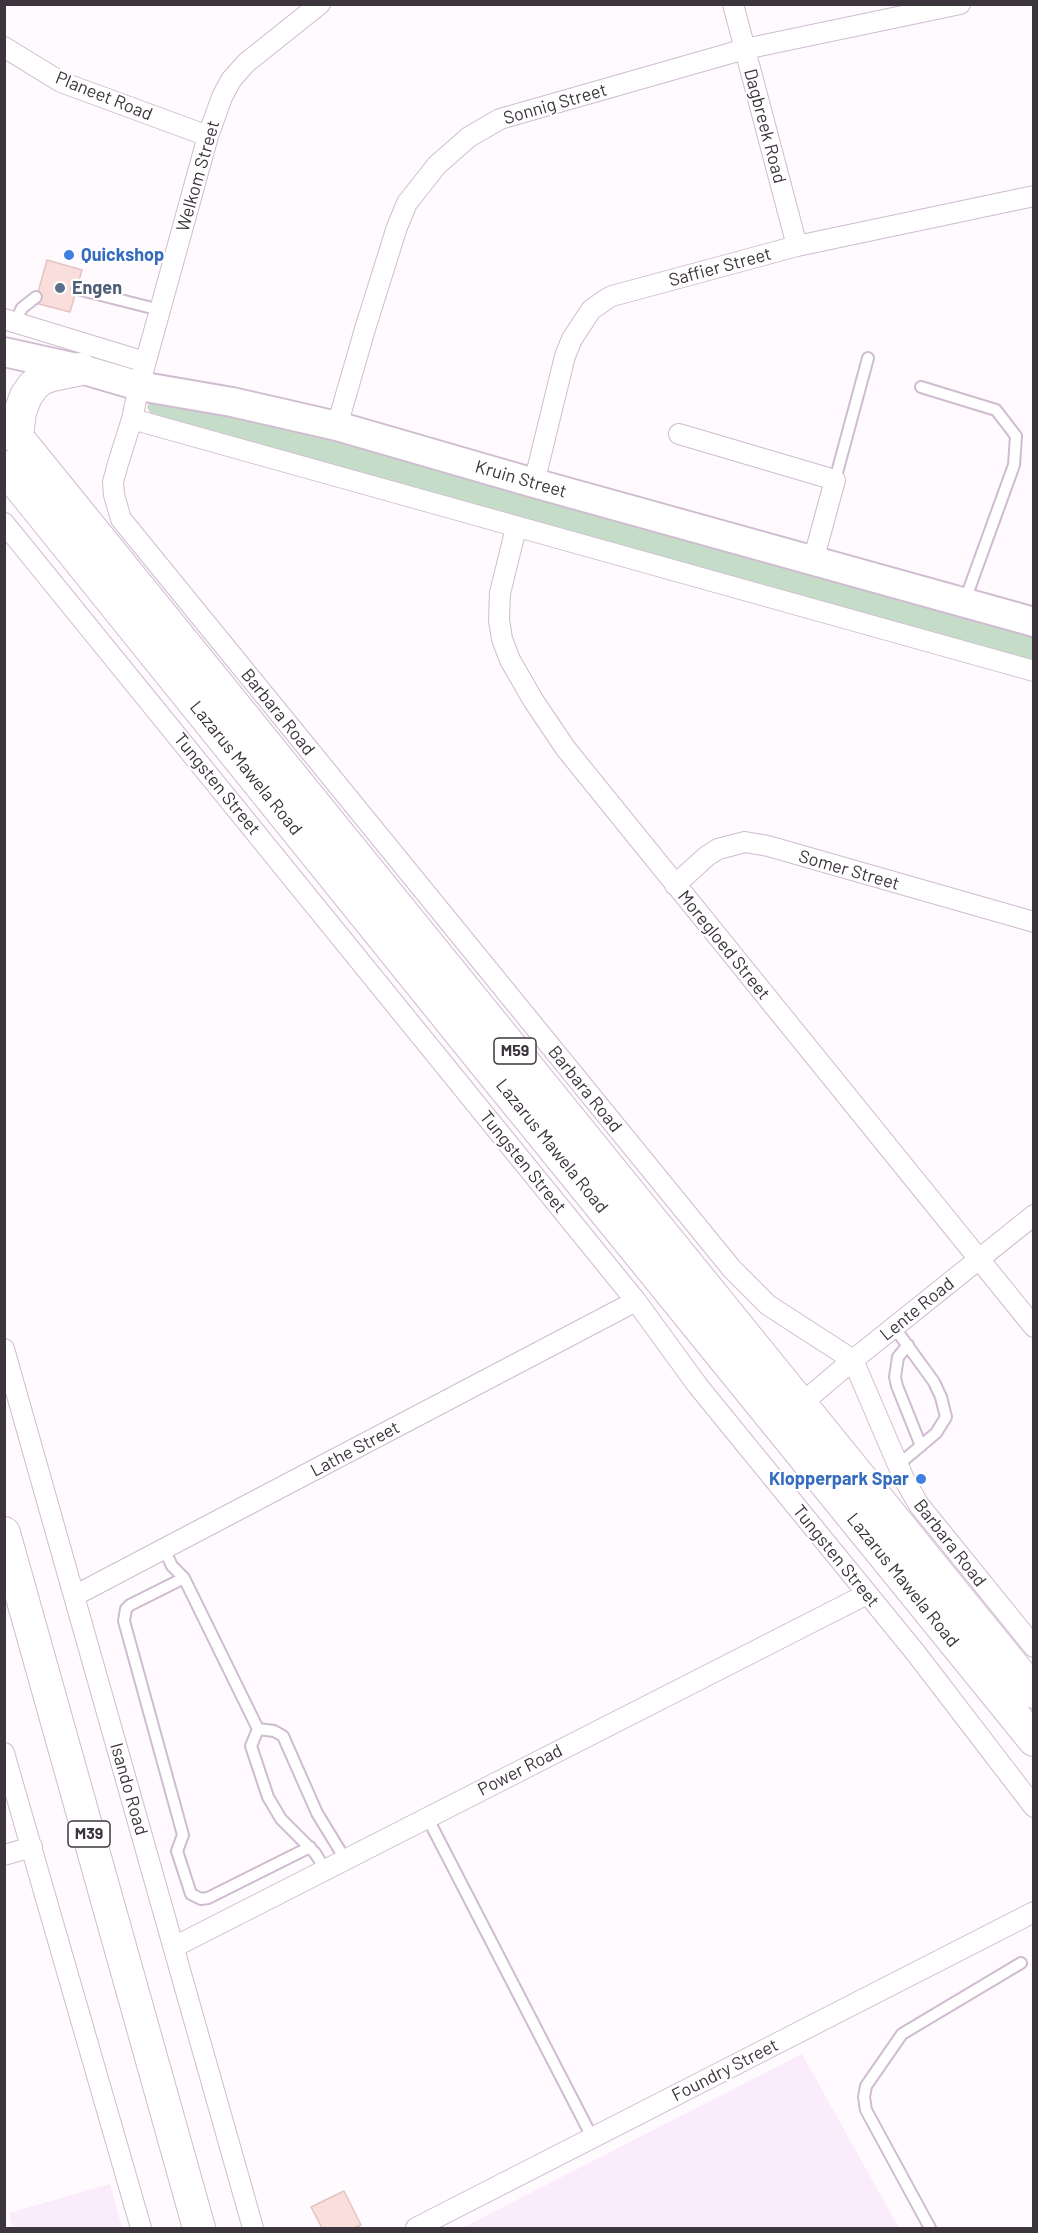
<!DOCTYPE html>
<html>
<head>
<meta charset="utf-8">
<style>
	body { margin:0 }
	#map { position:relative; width:1038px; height:2233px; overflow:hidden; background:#fefafe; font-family:Barlow,sans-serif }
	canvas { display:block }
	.frame { position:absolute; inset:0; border:6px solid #3d353e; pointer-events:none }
</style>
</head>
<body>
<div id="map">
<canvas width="1038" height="2233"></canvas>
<div class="frame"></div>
</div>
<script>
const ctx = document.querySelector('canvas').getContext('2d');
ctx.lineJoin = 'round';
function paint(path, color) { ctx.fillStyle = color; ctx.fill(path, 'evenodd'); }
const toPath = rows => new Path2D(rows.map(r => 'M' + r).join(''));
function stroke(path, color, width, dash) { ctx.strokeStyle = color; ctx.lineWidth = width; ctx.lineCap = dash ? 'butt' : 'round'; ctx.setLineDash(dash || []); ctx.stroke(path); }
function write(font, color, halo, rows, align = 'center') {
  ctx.font = font + ' Barlow,sans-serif'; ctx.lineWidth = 4.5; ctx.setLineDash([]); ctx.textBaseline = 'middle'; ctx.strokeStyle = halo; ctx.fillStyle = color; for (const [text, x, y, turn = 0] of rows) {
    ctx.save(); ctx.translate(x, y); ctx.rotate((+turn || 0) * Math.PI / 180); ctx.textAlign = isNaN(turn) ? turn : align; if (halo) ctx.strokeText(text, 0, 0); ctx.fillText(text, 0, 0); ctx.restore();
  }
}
const built = toPath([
	[802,2054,899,2228,462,2228],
	[110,2184,122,2228,13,2228,9,2213]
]);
const green = toPath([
	[152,398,220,409,1033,634,1033,662,170,419,150,413,147,407]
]);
const building = toPath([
	[47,260,82,270,70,312,35,303,47,260],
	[344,2191,361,2225,354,2228,322,2228,311,2207,344,2191]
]);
const service = toPath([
	[77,289,160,310],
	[15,322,22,308,36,297],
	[921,387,996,410,1016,436,1014,465,964,603],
	[835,480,868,358],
	[894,1327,934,1382,941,1397,946,1417,936,1433,898,1465],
	[908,1345,898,1357,895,1377,897,1386,921,1446],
	[164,1549,172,1566,184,1578,258,1729,251,1746,268,1797,281,1819,315,1853,325,1869],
	[184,1578,130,1605,126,1609,124,1621,183,1835,177,1851,191,1894,201,1899,208,1898,310,1847],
	[258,1729,274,1731,283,1736,317,1813,345,1859],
	[427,1817,592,2137],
	[930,2228,866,2110,864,2097,866,2086,902,2034,1021,1963]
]);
const minor = toPath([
	[320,4,246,63,231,80,222,97,208,136,139,386,132,419,117,467,113,482,114,495,121,519,732,1269,768,1305,853,1360,904,1479,919,1505,1034,1647],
	[733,4,797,246],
	[4,47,61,82,208,136],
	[4,319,145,362],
	[132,419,1034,671],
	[337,426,365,329,397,227,407,203,437,165,469,137,500,119,745,49,960,4],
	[679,434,835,480,813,561],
	[534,483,565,356,572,339,591,310,605,300,612,296,797,246,1034,196],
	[4,523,636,1301,698,1386,915,1652,1034,1807],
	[516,528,500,593,499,620,502,639,510,660,533,700,566,749,1034,1327],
	[675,885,707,856,718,849,745,842,768,846,1034,922],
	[4,1349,253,2228],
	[801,1404,853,1360,1034,1215],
	[74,1596,636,1301],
	[4,1753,141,2228],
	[4,1855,32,1847],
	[174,1947,867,1594],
	[416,2228,1034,1912]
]);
const secondary = toPath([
	[4,352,81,369,139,386,232,402,337,426,534,483,1034,622]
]);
const primary = toPath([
	[4,421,1034,1692],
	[17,436,20,412,26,396,33,386,41,379,52,375,81,369],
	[4,467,487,1066,1034,1740],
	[4,1533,199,2228]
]);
const markers = [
	[69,255,6,"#3f7fe0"],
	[60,288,6,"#5c6f8a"],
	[921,1479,6,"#3f7fe0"]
];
const shields = [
	[515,1051,42],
	[89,1834,42]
];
const shieldNames = [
	["M59",515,1051],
	["M39",89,1834]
];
const streetNames = [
	["Planeet Road",104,96,22],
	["Sonnig Street",555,104,-16],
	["Dagbreek Road",765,126,75],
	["Welkom Street",198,176,-74],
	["Saffier Street",720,267,-15],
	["Kruin Street",521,479,16],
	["Barbara Road",278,712,51],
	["Lazarus Mawela Road",246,768,51],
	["Tungsten Street",217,784,51],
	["Somer Street",849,870,16],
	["Moregloed Street",724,945,51],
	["Barbara Road",585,1089,51],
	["Lazarus Mawela Road",552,1146,51],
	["Tungsten Street",523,1162,51],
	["Lente Road",917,1309,-39],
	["Lathe Street",355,1449,-28],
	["Barbara Road",950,1543,52],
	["Tungsten Street",836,1556,51],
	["Lazarus Mawela Road",903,1580,51],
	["Power Road",520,1770,-27],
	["Isando Road",129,1789,74],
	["Foundry Street",725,2070,-27]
];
const shopNames = [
	["Quickshop",81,255],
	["Klopperpark Spar",909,1479,"right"]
];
const serviceNames = [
	["Engen",72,288]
];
paint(built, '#fbecfc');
paint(green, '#c4dcc8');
paint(building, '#fadedb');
stroke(building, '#e2c4c1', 1.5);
stroke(service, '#d0bcd1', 14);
stroke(minor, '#d0bcd1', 22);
stroke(secondary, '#d0bcd1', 32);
stroke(primary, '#d0bcd1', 34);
stroke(service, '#fff', 10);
stroke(minor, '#fff', 20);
stroke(secondary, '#fff', 28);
stroke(primary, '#fff', 32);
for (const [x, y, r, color] of markers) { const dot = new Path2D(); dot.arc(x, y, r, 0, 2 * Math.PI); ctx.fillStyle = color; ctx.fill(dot); stroke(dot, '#fff', 2); }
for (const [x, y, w] of shields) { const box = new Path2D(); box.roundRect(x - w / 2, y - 13, w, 26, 4.5); ctx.fillStyle = '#fff'; ctx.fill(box); stroke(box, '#3d353e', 1.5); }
write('bold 16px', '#3d353e', null, shieldNames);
write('18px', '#3d353e', '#fff', streetNames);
write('bold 18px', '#366cbe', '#fff', shopNames, 'left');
write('bold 18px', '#4e5e75', '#fff', serviceNames, 'left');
</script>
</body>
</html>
